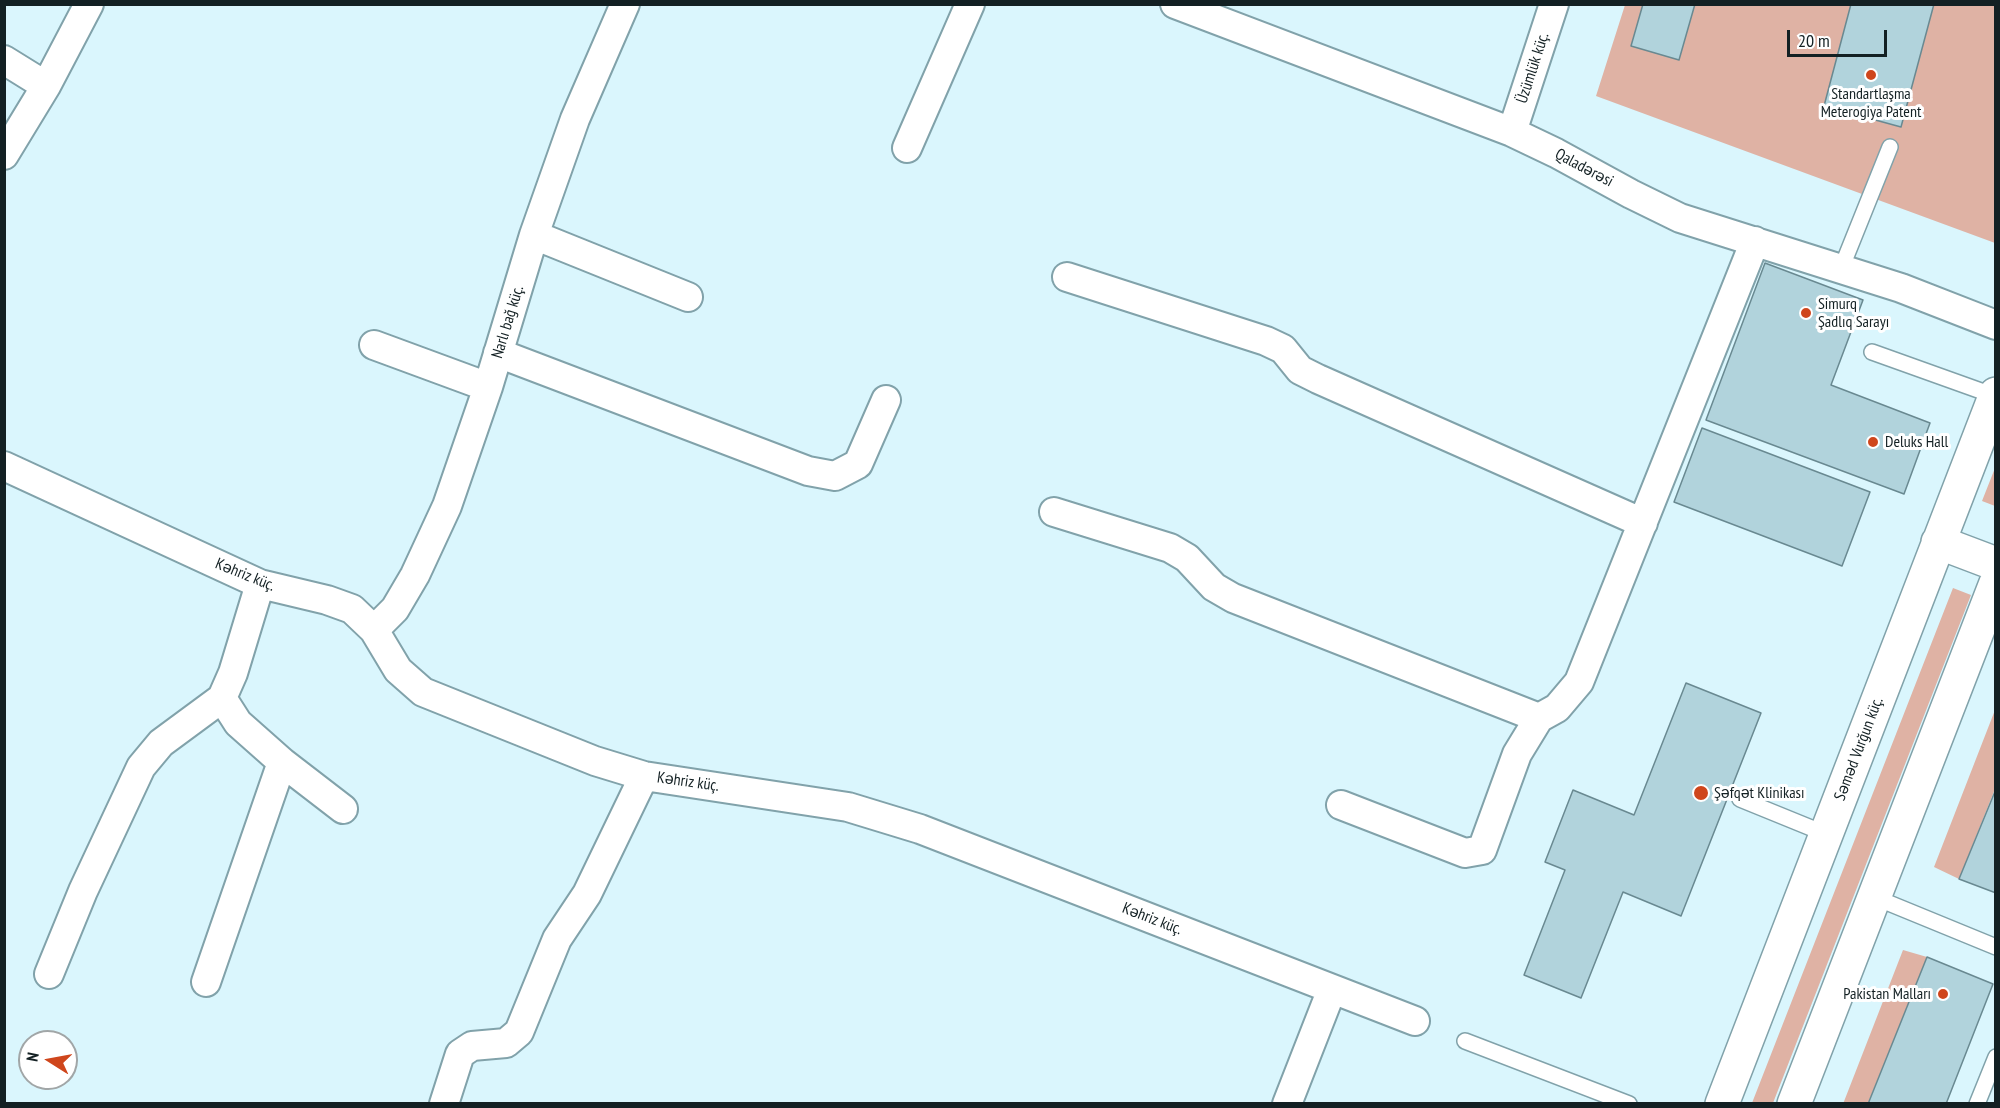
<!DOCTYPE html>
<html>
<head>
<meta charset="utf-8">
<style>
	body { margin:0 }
	#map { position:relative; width:2000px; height:1108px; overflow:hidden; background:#daf6fd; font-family:"PT Sans Narrow",sans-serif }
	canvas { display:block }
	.frame { position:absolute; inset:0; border:6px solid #132023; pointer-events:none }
	.north { position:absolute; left:18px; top:1030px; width:60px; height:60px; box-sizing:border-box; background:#fff; border:2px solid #a1a6a7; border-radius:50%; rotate:281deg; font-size:16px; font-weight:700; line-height:24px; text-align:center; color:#132023 }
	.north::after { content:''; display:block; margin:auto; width:21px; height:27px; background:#cf461c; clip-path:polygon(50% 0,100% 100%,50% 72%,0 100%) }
	.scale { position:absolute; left:1787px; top:30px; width:100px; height:27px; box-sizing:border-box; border:3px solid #132023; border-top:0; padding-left:8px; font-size:18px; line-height:21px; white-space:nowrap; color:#132023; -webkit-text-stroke:4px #fff; paint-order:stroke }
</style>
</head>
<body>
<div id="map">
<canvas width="2000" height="1108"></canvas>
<div class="frame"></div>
<div class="north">N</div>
<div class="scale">20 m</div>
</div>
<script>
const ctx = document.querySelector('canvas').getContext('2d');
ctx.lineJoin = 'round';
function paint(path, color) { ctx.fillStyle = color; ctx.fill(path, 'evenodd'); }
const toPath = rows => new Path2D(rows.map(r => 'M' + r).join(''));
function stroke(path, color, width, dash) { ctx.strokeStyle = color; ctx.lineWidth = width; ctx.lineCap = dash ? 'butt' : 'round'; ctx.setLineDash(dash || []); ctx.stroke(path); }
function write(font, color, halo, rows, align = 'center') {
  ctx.font = font + ' "PT Sans Narrow",sans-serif'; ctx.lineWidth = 6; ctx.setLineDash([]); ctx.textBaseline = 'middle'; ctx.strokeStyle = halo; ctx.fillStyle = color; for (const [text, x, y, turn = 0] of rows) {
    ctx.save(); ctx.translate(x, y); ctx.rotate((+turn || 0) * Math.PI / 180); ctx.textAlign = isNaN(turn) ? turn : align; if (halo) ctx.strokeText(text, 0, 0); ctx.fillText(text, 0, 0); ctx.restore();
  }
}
const green = toPath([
	[1625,5,1995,5,1995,243,1596,96],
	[1995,468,1995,506,1982,501],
	[1953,588,1971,595,1773,1103,1752,1103],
	[1995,710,1995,789,1959,879,1934,867],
	[1903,950,1927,957,1868,1103,1843,1104]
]);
const building = toPath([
	[1643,4,1695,4,1679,60,1631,46,1643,4],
	[1851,4,1934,4,1901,127,1824,106,1851,4],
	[1765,263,1863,300,1831,385,1930,423,1904,494,1706,420,1765,263],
	[1702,428,1870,492,1842,566,1674,502,1702,428],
	[1686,683,1761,713,1681,916,1623,892,1581,998,1524,975,1565,870,1545,862,1573,790,1634,815,1686,683],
	[1996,789,1996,893,1959,879,1996,789],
	[1927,957,1993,984,1946,1104,1868,1104,1927,957]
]);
const service = toPath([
	[1841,269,1890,147],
	[1872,352,1995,396],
	[1740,799,1826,834],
	[1874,897,1996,947],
	[1465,1041,1629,1104],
	[1977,1104,1996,1057]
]);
const minor = toPath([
	[1175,4,1512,132,1556,153,1631,194,1680,218,1901,288,1996,325],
	[4,60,46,86,4,155],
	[46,86,89,4],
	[1512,132,1554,4],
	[907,148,970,4],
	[534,235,688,297],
	[1067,277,1266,341,1283,349,1300,370,1318,379,1643,523],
	[374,345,488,387],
	[498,353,808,471,835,476,858,464,886,400],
	[4,466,260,584,327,600,352,609,374,630,398,670,423,692,595,761,644,776,848,807,920,829,1415,1021],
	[1054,512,1170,548,1187,558,1214,587,1233,598,1539,718],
	[374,630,395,609,415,575,447,506,488,387,534,235,575,119,625,4],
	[222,698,238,723,282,762,343,809],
	[1341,805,1465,853,1482,850,1517,754,1539,718,1557,708,1579,682,1755,241],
	[49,974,83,891,141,767,161,743,222,698,233,673,260,584],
	[206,982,282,762],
	[444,1104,460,1054,472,1046,506,1043,519,1032,557,939,587,894,644,776],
	[1287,1104,1332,989]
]);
const secondary = toPath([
	[1938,542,1996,564],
	[1722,1104,1996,394],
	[1794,1104,1996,583]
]);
const markers = [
	[1871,75,6,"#cf461c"],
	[1806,313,6,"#cf461c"],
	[1873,442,6,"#cf461c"],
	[1701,793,8,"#cf461c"],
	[1943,994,6,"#cf461c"]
];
const streetNames = [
	["Üzümlük küç.",1533,68,-72],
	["Qaladərəsi",1584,168,28],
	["Narlı bağ küç.",508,322,-73],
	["Kəhriz küç.",245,575,22],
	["Səməd Vurğun küç.",1859,749,-69],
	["Kəhriz küç.",688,782,8],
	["Kəhriz küç.",1152,919,21]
];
const poiNames = [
	["Standartlaşma",1871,94,"center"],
	["Meterogiya Patent",1871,112,"center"],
	["Simurq",1818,304],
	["Şadlıq Sarayı",1818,322],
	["Deluks Hall",1885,442],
	["Şəfqət Klinikası",1714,793],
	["Pakistan Malları",1931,994,"right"]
];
paint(green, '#dfb2a4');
paint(building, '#b1d3dc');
stroke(building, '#698991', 1.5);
stroke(service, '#81a2aa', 18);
stroke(minor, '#81a2aa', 32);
stroke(secondary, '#81a2aa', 36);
stroke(service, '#fff', 15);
stroke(minor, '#fff', 28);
stroke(secondary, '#fff', 33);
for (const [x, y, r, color] of markers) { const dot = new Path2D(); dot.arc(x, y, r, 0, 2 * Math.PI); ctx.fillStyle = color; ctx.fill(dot); stroke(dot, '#fff', 2); }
write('16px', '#132023', '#fff', streetNames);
write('16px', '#132023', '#fff', poiNames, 'left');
</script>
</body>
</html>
